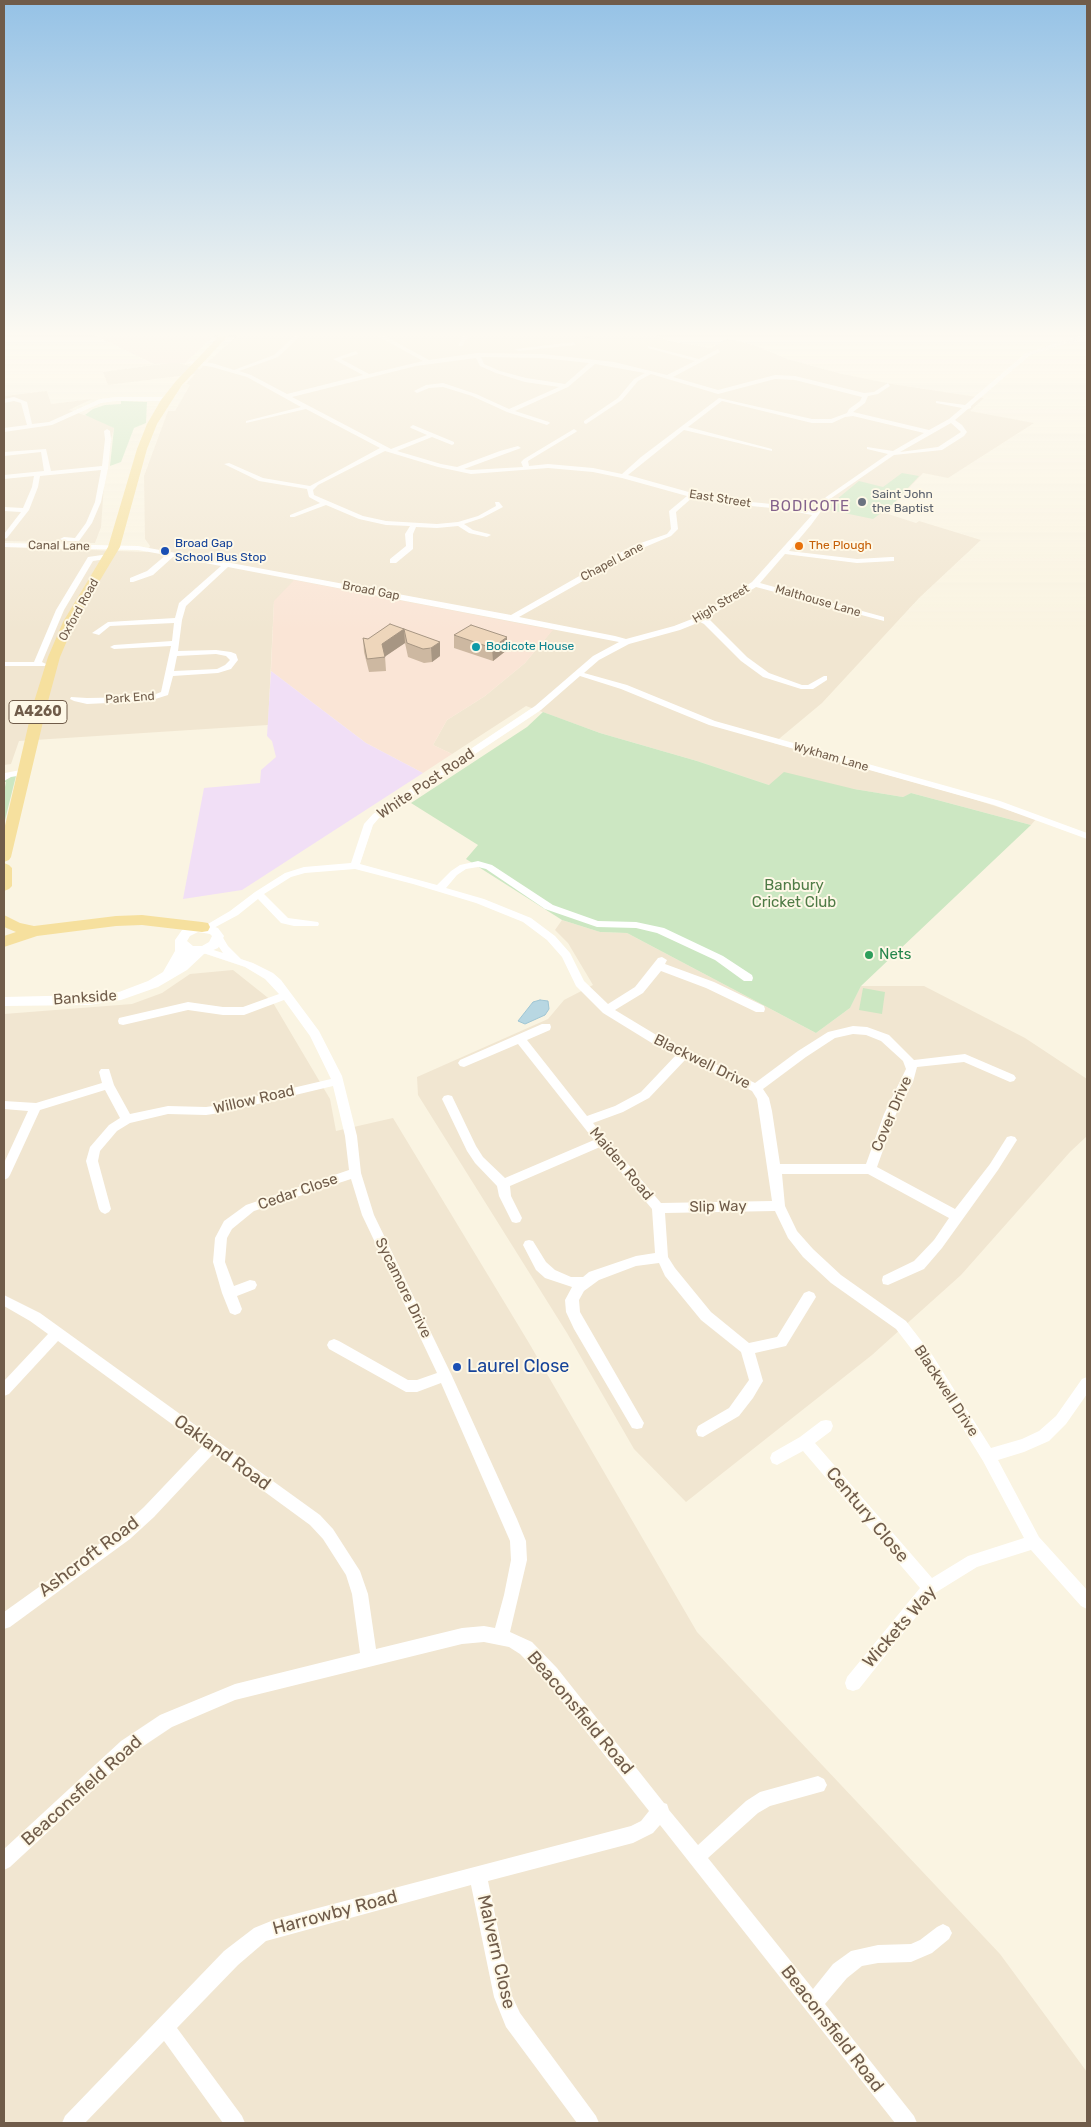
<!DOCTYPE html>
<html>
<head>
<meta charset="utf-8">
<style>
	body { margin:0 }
	#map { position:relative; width:1091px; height:2127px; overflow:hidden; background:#faf4e2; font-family:Rubik,sans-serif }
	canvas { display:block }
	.frame { position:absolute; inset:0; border:5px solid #705c4a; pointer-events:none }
</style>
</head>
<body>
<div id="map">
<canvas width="1091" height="2127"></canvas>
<div class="frame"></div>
</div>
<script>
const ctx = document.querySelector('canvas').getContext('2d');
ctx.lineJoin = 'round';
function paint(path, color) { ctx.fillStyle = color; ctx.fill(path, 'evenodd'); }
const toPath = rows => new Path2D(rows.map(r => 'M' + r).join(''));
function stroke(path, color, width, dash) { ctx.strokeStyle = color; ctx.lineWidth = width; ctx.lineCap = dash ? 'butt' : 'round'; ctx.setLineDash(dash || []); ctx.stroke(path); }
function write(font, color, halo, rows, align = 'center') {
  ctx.font = font + ' Rubik,sans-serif'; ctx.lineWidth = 4; ctx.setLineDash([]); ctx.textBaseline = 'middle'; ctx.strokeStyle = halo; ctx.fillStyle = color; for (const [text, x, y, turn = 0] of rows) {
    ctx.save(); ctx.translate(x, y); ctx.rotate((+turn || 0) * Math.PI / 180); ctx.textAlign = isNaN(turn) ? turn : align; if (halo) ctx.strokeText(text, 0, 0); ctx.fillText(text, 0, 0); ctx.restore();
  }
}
const residential = toPath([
	[239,334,653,334,668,341,711,348,727,339,754,345,787,359,842,374,892,384,984,398,970,411,1034,423,948,478,923,473,894,504,882,512,916,523,919,521,981,540,919,598,822,703,774,743,967,797,1036,819,1031,825,911,793,903,797,854,789,769,785,697,761,600,733,526,706,452,754,433,745,447,720,485,696,525,663,552,630,274,601,268,725,19,741,11,764,4,765,4,547,147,552,150,546,145,539,144,476,168,411,175,411,190,385,186,384,195,374,108,385,103,372,176,362,200,369],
	[47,391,51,404,92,399,69,410,102,421,114,428,106,457,101,527,95,543,4,541,4,396],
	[562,920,600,932,627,933,816,1033,850,1008,861,986,924,986,1025,1038,1087,1079,1087,1136,1070,1152,961,1275,872,1355,686,1502,634,1449,567,1333,418,1095,417,1077,548,1019,564,1000,593,985,568,943,555,930],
	[233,970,272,1001,330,1099,336,1131,393,1118,529,1343,697,1632,1000,1954,1087,2072,1087,2123,4,2123,4,1014,132,1004,162,993,190,974]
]);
const commercial = toPath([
	[92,334,216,334,185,363,154,364],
	[294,580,553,630,525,663,485,696,447,720,433,745,452,754,423,773,366,743,271,671,274,601]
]);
const education = toPath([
	[271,671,366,743,423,773,242,890,183,899,204,788,260,783,261,770,276,757,272,741,267,736]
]);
const green = toPath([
	[121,401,147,402,146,423,134,428,121,462,110,466,114,428,85,415,93,409,105,405,121,404],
	[902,473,919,476,893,504,873,519,825,509,859,481,883,487],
	[543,712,600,733,697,761,769,785,784,772,854,789,903,797,911,793,1031,825,861,986,850,1008,816,1033,627,933,600,932,562,920,466,859,478,845,411,803,527,727],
	[16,775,16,776,4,824,4,792,6,782,4,782,7,778],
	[863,988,885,992,882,1014,859,1010]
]);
const water = toPath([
	[540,1000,548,1001,549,1009,545,1015,525,1024,518,1021,533,1002,540,1000]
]);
const minor = toPath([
	[296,334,302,334,278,357,239,371,251,375,287,394,363,375,333,359,356,351,358,354,341,359,369,374,423,361,374,334,381,334,429,360,477,353,542,354,614,362,667,375,695,361,648,348,648,346,699,359,718,349,720,352,673,377,718,390,775,375,795,376,864,393,874,392,888,383,890,386,878,394,868,396,865,403,853,412,929,430,949,419,962,408,936,403,936,401,965,405,1026,353,1081,336,1086,337,1030,355,971,406,971,408,968,409,955,420,962,425,967,432,964,436,942,450,894,455,830,499,811,525,789,551,857,559,891,557,894,557,894,561,857,563,785,554,760,583,884,617,884,621,756,587,706,619,710,620,747,657,769,673,802,685,808,685,824,676,827,676,827,680,813,689,801,689,763,677,741,661,704,624,700,622,680,630,629,644,599,660,584,673,627,685,715,721,1000,801,1087,833,1087,839,994,805,709,725,621,689,580,676,541,710,379,818,373,825,360,864,437,885,451,871,460,865,478,861,492,865,553,905,598,921,636,922,664,928,723,956,752,975,753,978,752,981,744,981,715,960,657,933,636,928,597,927,545,909,486,869,478,867,466,869,457,875,446,888,484,899,531,918,555,936,570,953,584,981,608,1004,635,987,658,958,662,957,667,960,665,964,714,982,764,1006,765,1009,764,1012,756,1012,706,988,661,971,643,993,615,1010,663,1039,755,1083,798,1051,828,1032,853,1026,867,1027,889,1035,914,1060,965,1054,1014,1075,1016,1078,1014,1081,1010,1082,964,1062,917,1067,913,1082,896,1114,877,1167,955,1209,990,1164,1007,1137,1011,1136,1015,1137,1017,1140,998,1170,942,1248,924,1269,888,1285,883,1284,882,1280,883,1276,914,1261,934,1240,949,1218,868,1174,782,1174,785,1206,797,1231,813,1249,841,1275,906,1321,933,1356,991,1448,1022,1439,1039,1431,1056,1416,1082,1379,1087,1377,1087,1394,1066,1424,1049,1441,1024,1452,998,1460,1039,1537,1087,1590,1087,1609,1081,1606,1031,1550,977,1567,935,1593,859,1689,853,1691,847,1689,845,1683,847,1677,920,1588,803,1451,777,1465,772,1463,770,1458,772,1453,800,1437,821,1421,826,1420,831,1421,833,1426,831,1431,815,1443,932,1578,968,1556,1024,1538,983,1461,923,1364,896,1329,831,1283,803,1257,788,1238,775,1211,665,1213,668,1257,675,1268,711,1312,749,1343,777,1337,804,1293,809,1291,814,1293,816,1297,786,1346,755,1353,763,1381,753,1398,739,1416,703,1437,698,1436,696,1431,698,1426,729,1408,749,1380,741,1352,701,1320,665,1276,659,1263,636,1266,599,1280,584,1291,579,1300,580,1312,644,1423,642,1428,637,1429,632,1428,574,1329,566,1312,565,1300,572,1287,545,1278,536,1270,523,1245,525,1241,529,1240,533,1241,546,1262,555,1270,571,1277,583,1277,589,1272,636,1256,655,1253,652,1209,600,1147,510,1186,511,1196,522,1218,520,1222,516,1223,512,1222,499,1196,497,1186,475,1163,467,1151,442,1099,444,1096,448,1095,452,1096,476,1146,483,1157,505,1178,594,1140,518,1044,464,1067,460,1066,458,1063,460,1060,542,1024,550,1024,551,1027,550,1030,527,1040,587,1116,615,1106,641,1092,676,1055,655,1045,603,1013,576,986,562,957,547,940,523,922,476,903,413,884,355,869,305,873,291,877,264,894,288,918,318,922,319,924,318,926,294,926,281,923,258,899,238,915,210,930,206,931,201,928,230,911,255,892,285,873,304,867,351,863,364,824,373,814,535,706,593,656,619,642,228,567,186,606,182,620,178,651,216,650,231,652,236,654,238,660,231,669,218,673,173,676,168,695,149,701,87,704,74,701,70,699,71,697,87,698,148,697,161,692,171,646,114,649,110,647,114,645,172,641,174,623,110,626,99,635,92,633,108,622,175,618,179,603,221,566,173,557,153,575,133,582,130,582,130,578,147,571,166,555,138,550,4,547,4,543,138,546,225,562,228,561,231,563,511,615,632,546,667,534,671,529,669,511,687,496,622,478,593,472,548,468,471,474,438,467,385,451,318,485,313,490,314,495,363,516,386,521,437,524,458,522,478,516,496,506,495,502,499,502,503,507,482,518,464,524,473,530,489,534,491,535,487,537,469,533,458,526,437,528,416,527,413,534,413,549,396,563,390,563,390,559,406,546,405,534,410,526,386,525,359,519,326,505,294,517,290,517,290,515,320,503,309,497,307,489,259,481,224,464,229,463,263,478,310,486,380,448,306,409,246,423,246,421,301,407,247,377,212,367,188,363,191,361,212,363,234,370,274,355,296,334],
	[481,357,542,358,589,363,565,384,526,378,500,371,484,364,481,357],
	[476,358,480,366,496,373,525,382,559,387,509,409,476,394,443,383,426,385,414,391,417,393,429,388,443,387,472,396,507,412,547,425,550,423,549,422,515,411,568,387,595,364,645,373,634,379,618,398,584,421,584,423,586,424,622,400,638,381,651,374,718,394,775,379,795,380,862,397,860,401,849,409,847,413,831,419,812,419,719,398,641,457,622,474,593,468,548,464,529,466,528,461,576,432,577,431,574,429,524,459,521,462,523,467,471,470,464,469,521,448,518,446,500,451,457,467,441,464,397,451,432,437,452,445,454,444,454,442,413,425,410,427,411,428,427,435,391,449,292,397,416,366,476,358],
	[722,401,812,423,832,423,845,417,853,416,924,433,893,451,867,447,867,449,888,454,826,497,814,512,782,505,710,498,628,475,684,430,772,451,772,449,688,427,722,401],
	[951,423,961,432,938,447,900,452,951,423],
	[693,497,710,502,782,509,812,515,752,582,697,617,674,626,626,639,615,636,519,617,638,550,671,536,678,529,676,512,693,497],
	[216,654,226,656,230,660,225,665,217,669,174,671,177,656,216,654],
	[853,1034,866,1035,881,1041,903,1061,906,1069,884,1114,866,1164,780,1164,772,1111,769,1098,763,1089,806,1057,835,1038,853,1034],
	[686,1059,752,1091,757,1099,772,1201,661,1203,593,1123,623,1112,649,1098,686,1059],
	[464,334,470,334,462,346,458,346,464,334],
	[574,342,576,345,518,351,515,349,574,342],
	[14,397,27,402,32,424,49,422,100,399,116,397,166,397,169,399,166,401,116,401,101,403,52,425,4,432,4,428,27,425,21,403,14,401,4,403,4,399,14,397],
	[107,429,110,431,111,439,108,468,101,502,92,523,79,541,64,541,60,539,64,537,75,538,86,523,95,502,101,470,40,476,38,487,29,510,7,538,4,539,4,534,21,512,4,511,4,507,23,508,32,487,34,476,4,479,4,475,44,471,41,452,4,456,4,452,46,449,51,471,102,466,105,439,104,431,107,429],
	[109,554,112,554,112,558,93,561,64,610,42,662,46,664,45,666,4,666,4,662,34,662,56,610,88,557,109,554],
	[26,769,29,770,29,774,11,777,4,781,5,773,26,769],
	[218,935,222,936,228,946,241,959,253,963,273,973,281,980,319,1031,342,1076,357,1136,361,1173,374,1215,452,1376,517,1519,526,1541,527,1560,510,1632,532,1642,557,1668,664,1803,667,1804,669,1810,698,1845,746,1801,760,1792,818,1776,824,1779,827,1785,824,1791,770,1806,758,1813,708,1858,813,1989,833,1964,851,1951,878,1945,911,1944,920,1940,937,1927,943,1924,949,1927,952,1933,949,1939,932,1953,911,1962,878,1963,862,1966,847,1978,825,2004,914,2116,917,2123,895,2123,660,1825,653,1833,633,1843,488,1881,512,1996,520,2013,596,2116,599,2123,577,2123,506,2027,494,1997,471,1885,266,1941,238,1965,177,2028,242,2116,245,2123,223,2123,164,2041,85,2123,62,2123,65,2116,224,1951,254,1928,276,1919,631,1826,641,1821,649,1811,545,1680,520,1654,509,1647,484,1642,462,1644,235,1700,172,1727,133,1753,10,1867,4,1870,4,1849,121,1741,160,1715,235,1684,360,1653,352,1594,346,1575,323,1539,310,1525,213,1454,154,1517,130,1539,10,1627,4,1629,4,1612,120,1529,144,1507,202,1446,58,1341,9,1394,4,1396,4,1381,48,1334,30,1321,4,1306,4,1295,40,1313,320,1515,333,1529,360,1571,368,1594,376,1649,462,1628,484,1626,495,1628,504,1595,511,1560,510,1541,441,1383,417,1392,406,1392,329,1349,327,1345,329,1341,334,1339,339,1341,408,1380,417,1380,437,1373,362,1215,351,1179,254,1211,232,1229,227,1238,225,1262,234,1286,250,1280,255,1281,257,1285,255,1289,237,1296,242,1309,240,1313,235,1315,230,1313,222,1293,213,1262,215,1238,224,1221,246,1205,349,1170,345,1136,333,1086,220,1113,206,1115,168,1114,130,1123,117,1131,100,1151,98,1161,111,1209,109,1212,105,1214,101,1212,99,1209,86,1161,90,1147,109,1125,120,1118,105,1090,40,1110,10,1175,8,1178,4,1180,4,1163,28,1111,4,1109,4,1101,36,1103,102,1083,99,1072,101,1069,109,1069,114,1085,130,1114,168,1106,206,1107,220,1105,331,1079,310,1036,284,1000,244,1015,223,1015,188,1010,123,1025,119,1024,118,1021,119,1018,188,1002,223,1007,243,1007,279,994,265,979,245,967,200,952,199,950,204,947,223,953,213,938,218,935]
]);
const tertiary = toPath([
	[196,924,206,924,218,928,224,936,220,945,218,948,204,954,187,970,158,987,121,1000,89,1005,4,1006,4,997,89,995,119,992,148,981,163,972,175,951,175,940,182,930,196,924],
	[198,932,210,934,212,936,209,942,202,946,193,946,187,941,190,936,198,932]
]);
const primary = toPath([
	[221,334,230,334,182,385,157,424,147,449,120,547,75,622,60,657,47,705,11,857,9,860,4,862,4,830,33,705,48,657,63,622,108,547,137,449,147,424,161,400,176,381,221,334],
	[4,863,9,865,12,868,12,886,9,889,4,891,4,863],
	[4,915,20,923,34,926,116,916,142,915,202,922,208,923,210,927,208,931,202,932,142,925,116,926,37,936,4,947,4,936,16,932,4,927,4,915]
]);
const wall = toPath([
	[573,334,599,334,587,338],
	[404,629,440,656,432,662,424,663,408,657,405,643],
	[404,629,405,643,385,656,386,671,369,672,364,652,363,638,368,639],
	[454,635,507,650,493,661,454,648]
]);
const shadedWall = toPath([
	[587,334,599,334,587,338],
	[404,629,405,643,383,658,382,644],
	[507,637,507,650,493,661,492,648],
	[440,642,440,656,432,662,431,648]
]);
const building = toPath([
	[390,624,404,629,382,644,385,657,367,659,363,638,368,639,390,624],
	[471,625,507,637,492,648,454,635,471,625],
	[404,629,440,642,431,648,423,649,407,643,404,629]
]);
const markers = [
	[862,502,5,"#6b7280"],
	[799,546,5,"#e8710a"],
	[165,551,5,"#1a4fb4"],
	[476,647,5,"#0f9aa8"],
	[869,955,5,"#2e9e5b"],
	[457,1367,5,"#1a4fb4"]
];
const farWorshipnames = [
	["Saint John",872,495],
	["the Baptist",872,509]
];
const farStreetnames = [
	["East Street",720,499,9],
	["Canal Lane",59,546,1],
	["Chapel Lane",612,562,-28],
	["Broad Gap",371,591,11],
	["Malthouse Lane",818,601,16],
	["High Street",721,604,-31],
	["Oxford Road",79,610,-61],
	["Park End",130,698,-4],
	["Wykham Lane",831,757,16]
];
const farTransitnames = [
	["Broad Gap",175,544],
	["School Bus Stop",175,558]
];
const farFoodnames = [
	["The Plough",809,546]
];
const farCulturenames = [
	["Bodicote House",486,647]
];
const shields = [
	[38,712,58]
];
const shieldNames = [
	["A4260",38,712]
];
const farQuarternames = [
	["BODICOTE",810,507]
];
const streetNames = [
	["White Post Road",426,784,-34],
	["Bankside",85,998,-4],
	["Blackwell Drive",702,1062,26],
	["Willow Road",254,1100,-13],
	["Cover Drive",892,1114,-67],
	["Maiden Road",621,1164,50],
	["Cedar Close",298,1192,-19],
	["Slip Way",718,1207,-1],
	["Sycamore Drive",403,1288,64],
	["Blackwell Drive",946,1391,57]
];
const parkNames = [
	["Banbury",794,886],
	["Cricket Club",794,903]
];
const leisureNames = [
	["Nets",879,955]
];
const nearTransitnames = [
	["Laurel Close",467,1367]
];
const nearStreetnames = [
	["Oakland Road",222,1453,36],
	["Century Close",867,1515,50],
	["Ashcroft Road",89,1557,-37],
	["Wickets Way",900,1627,-49],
	["Beaconsfield Road",580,1713,50],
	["Beaconsfield Road",82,1791,-42],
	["Harrowby Road",335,1913,-15],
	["Malvern Close",496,1952,77],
	["Beaconsfield Road",832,2029,52]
];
paint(residential, '#f1e6d1');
paint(commercial, '#fae5d6');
paint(education, '#f1dff6');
paint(green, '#cce7c2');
paint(water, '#b8d7e2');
stroke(water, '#9fc5d3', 1);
paint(minor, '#fff');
paint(tertiary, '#fff');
paint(primary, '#f6e09e');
paint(wall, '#cdb8a1');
paint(shadedWall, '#a79683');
paint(building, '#eed6bb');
stroke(building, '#a79683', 1);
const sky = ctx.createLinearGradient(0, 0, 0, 632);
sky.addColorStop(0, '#95c2e6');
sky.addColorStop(0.53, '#fdfaf2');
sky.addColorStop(1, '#fdfaf200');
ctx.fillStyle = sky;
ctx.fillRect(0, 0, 1091, 632);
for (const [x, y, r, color] of markers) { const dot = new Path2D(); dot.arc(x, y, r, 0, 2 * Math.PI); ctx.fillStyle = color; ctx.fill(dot); stroke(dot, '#fef8e7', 2); }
write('12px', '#5b616d', '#fef8e7', farWorshipnames, 'left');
write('12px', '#705c4a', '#fef8e7', farStreetnames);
write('12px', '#164399', '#fef8e7', farTransitnames, 'left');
write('12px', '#c56008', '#fef8e7', farFoodnames, 'left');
write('12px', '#0d838f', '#fef8e7', farCulturenames, 'left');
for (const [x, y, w] of shields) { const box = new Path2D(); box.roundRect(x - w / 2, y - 11.5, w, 23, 4); ctx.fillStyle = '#fef8e7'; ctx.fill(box); stroke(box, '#705c4a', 1); }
write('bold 14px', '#705c4a', null, shieldNames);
ctx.letterSpacing = '1px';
write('15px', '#84628c', '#fef8e7', farQuarternames);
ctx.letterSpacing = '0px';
write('15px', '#705c4a', '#fef8e7', streetNames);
write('15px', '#4f7b46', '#fef8e7', parkNames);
write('15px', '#27864d', '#fef8e7', leisureNames, 'left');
write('18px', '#164399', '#fef8e7', nearTransitnames, 'left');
write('18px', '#705c4a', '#fef8e7', nearStreetnames);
</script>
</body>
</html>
